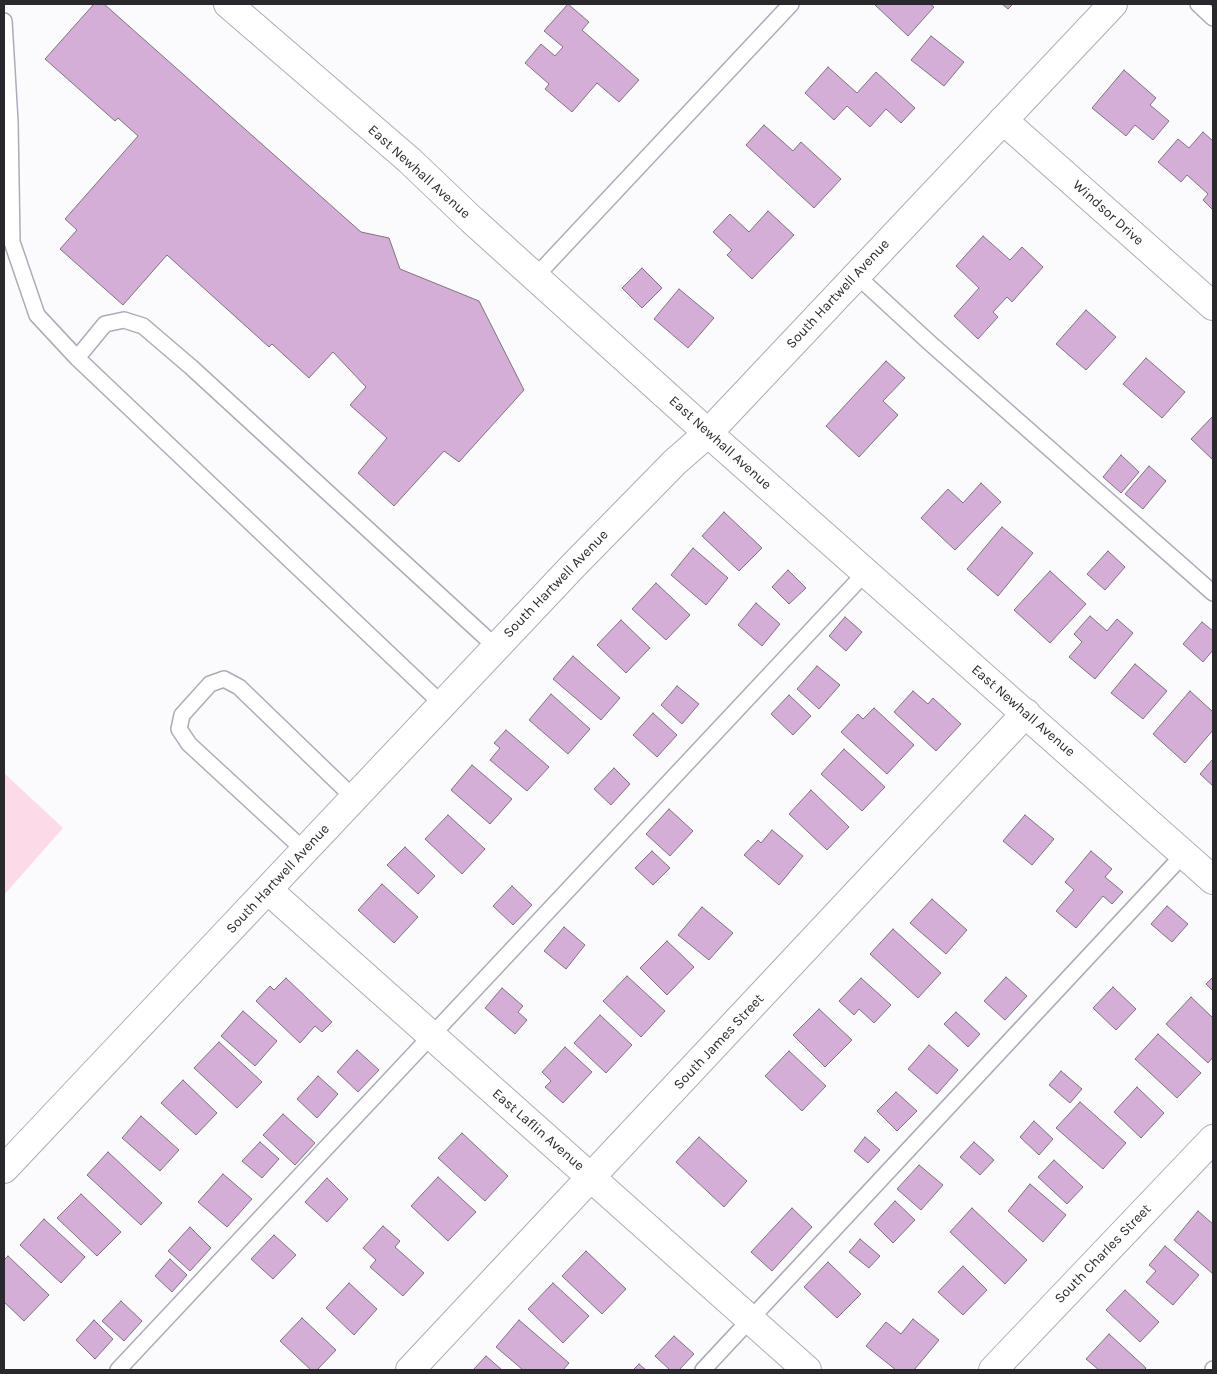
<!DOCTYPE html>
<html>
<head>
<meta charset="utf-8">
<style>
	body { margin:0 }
	#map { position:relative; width:1217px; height:1374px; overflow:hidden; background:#fbfafd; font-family:Karla,sans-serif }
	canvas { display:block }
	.frame { position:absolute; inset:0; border:5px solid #29282d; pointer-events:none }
</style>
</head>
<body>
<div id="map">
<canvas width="1217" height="1374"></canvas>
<div class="frame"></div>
</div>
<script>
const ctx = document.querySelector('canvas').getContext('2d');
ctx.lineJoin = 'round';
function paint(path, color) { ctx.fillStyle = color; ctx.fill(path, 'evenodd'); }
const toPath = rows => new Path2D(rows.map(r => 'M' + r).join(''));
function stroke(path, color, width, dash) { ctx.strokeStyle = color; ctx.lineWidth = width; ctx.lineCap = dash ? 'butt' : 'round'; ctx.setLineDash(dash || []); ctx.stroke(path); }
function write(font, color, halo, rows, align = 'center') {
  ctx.font = font + ' Karla,sans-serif'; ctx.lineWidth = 5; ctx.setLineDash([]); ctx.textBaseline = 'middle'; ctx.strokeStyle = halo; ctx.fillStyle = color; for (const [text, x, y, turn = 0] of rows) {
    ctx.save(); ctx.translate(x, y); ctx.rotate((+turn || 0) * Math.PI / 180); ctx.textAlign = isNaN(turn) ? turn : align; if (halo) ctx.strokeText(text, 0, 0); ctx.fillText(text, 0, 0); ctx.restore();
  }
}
const green = toPath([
	[4,773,63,828,4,895]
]);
const building = toPath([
	[94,4,104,4,361,232,389,238,400,269,479,301,524,390,459,462,444,451,394,506,358,473,387,438,350,405,366,387,333,352,309,378,272,344,269,347,167,255,123,305,60,249,77,230,65,219,138,136,118,118,115,121,45,59,94,4],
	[568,4,589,22,582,30,639,80,619,102,597,83,572,112,545,89,549,84,525,63,541,44,555,56,563,47,544,31,568,4],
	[874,4,930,4,934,7,908,36,874,4],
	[1002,4,1013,4,1008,9,1002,4],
	[931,36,964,62,944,86,911,60,931,36],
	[828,67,857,93,876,72,915,108,901,123,886,109,870,127,847,106,834,120,805,93,828,67],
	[1124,70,1156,98,1150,105,1169,121,1153,140,1135,125,1126,136,1092,108,1124,70],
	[764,125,793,151,801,142,841,179,814,208,746,145,764,125],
	[1203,132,1213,141,1213,210,1203,200,1208,194,1187,175,1181,182,1158,162,1178,139,1189,148,1203,132],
	[768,211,794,235,752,279,727,255,732,250,713,232,730,214,749,232,768,211],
	[983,236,1010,260,1022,247,1043,267,1012,302,1007,297,993,312,998,317,978,339,954,316,979,288,956,266,983,236],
	[642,268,662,288,642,308,622,288,642,268],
	[679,289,714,318,688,348,654,319,679,289],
	[1086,310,1116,337,1086,370,1056,344,1086,310],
	[1146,358,1185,392,1162,418,1123,384,1146,358],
	[886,361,905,378,883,401,898,415,859,457,826,426,886,361],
	[1213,416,1213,460,1191,439,1213,416],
	[1121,455,1139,472,1121,493,1103,477,1121,455],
	[1149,466,1166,481,1143,509,1125,494,1149,466],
	[981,483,1001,502,955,550,921,518,948,489,963,503,981,483],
	[724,512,762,548,739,571,702,536,724,512],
	[1002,527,1033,553,998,596,967,569,1002,527],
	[693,548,728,578,706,605,671,575,693,548],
	[1108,551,1125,567,1105,590,1087,574,1108,551],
	[788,570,806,588,789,604,772,587,788,570],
	[1050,571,1086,604,1050,643,1014,610,1050,571],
	[656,583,690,615,666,640,632,609,656,583],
	[756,603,780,624,762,646,738,625,756,603],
	[1090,616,1107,631,1117,619,1133,633,1095,679,1069,657,1082,642,1074,634,1090,616],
	[845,617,862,632,846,651,829,636,845,617],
	[621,620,650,648,626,673,597,645,621,620],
	[1202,622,1213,631,1213,650,1203,662,1183,644,1202,622],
	[573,656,620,698,601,720,553,679,573,656],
	[1135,664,1167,691,1143,719,1111,693,1135,664],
	[817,666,840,685,819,709,797,689,817,666],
	[677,686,699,704,682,724,661,705,677,686],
	[913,691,928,704,933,698,961,724,936,751,894,712,913,691],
	[1190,691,1213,712,1213,730,1185,763,1153,734,1190,691],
	[551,694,590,729,568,754,529,720,551,694],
	[789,695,811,716,793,735,771,714,789,695],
	[874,708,914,745,887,774,841,732,858,714,863,719,874,708],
	[653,713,677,735,657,757,633,735,653,713],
	[506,730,549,767,527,791,490,760,500,748,494,743,506,730],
	[844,749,885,787,862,811,821,774,844,749],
	[1213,759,1213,786,1200,774,1213,759],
	[472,765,512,799,490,824,451,790,472,765],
	[614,768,630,784,611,805,594,789,614,768],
	[811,790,849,827,827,850,789,814,811,790],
	[669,809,693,831,670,856,646,834,669,809],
	[448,815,485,849,462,874,425,839,448,815],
	[1025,815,1054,839,1032,865,1003,841,1025,815],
	[772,830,803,856,779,885,744,855,758,840,761,843,772,830],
	[405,847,435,876,418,894,387,865,405,847],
	[652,851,670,868,653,885,635,868,652,851],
	[1091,851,1112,869,1105,877,1123,892,1112,904,1103,896,1076,928,1056,911,1074,890,1065,882,1091,851],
	[382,884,418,917,394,943,358,910,382,884],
	[512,886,532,905,513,925,493,906,512,886],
	[932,899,967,930,946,954,910,923,932,899],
	[1167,906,1188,924,1172,942,1151,924,1167,906],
	[702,907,733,933,709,960,678,935,702,907],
	[564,927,585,945,566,969,544,951,564,927],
	[893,929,941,973,918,998,870,954,893,929],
	[667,941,694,967,667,995,640,968,667,941],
	[627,976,665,1011,641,1037,603,1001,627,976],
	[1006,977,1027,996,1005,1020,984,1001,1006,977],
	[1213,977,1213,991,1206,984,1213,977],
	[286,978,332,1022,322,1032,315,1026,300,1043,256,1001,270,986,274,990,286,978],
	[861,978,891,1005,874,1023,859,1009,854,1015,839,1001,861,978],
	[1113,987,1136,1009,1116,1030,1093,1008,1113,987],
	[502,988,523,1006,518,1012,527,1020,515,1034,485,1008,502,988],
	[1191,997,1213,1018,1213,1057,1208,1063,1166,1024,1191,997],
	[819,1009,852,1040,825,1067,793,1035,819,1009],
	[243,1011,277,1041,255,1066,221,1036,243,1011],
	[956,1012,980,1034,968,1047,944,1024,956,1012],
	[600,1015,632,1045,606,1073,574,1043,600,1015],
	[1158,1034,1201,1073,1177,1098,1135,1059,1158,1034],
	[219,1042,262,1082,237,1108,194,1068,219,1042],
	[929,1045,958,1070,937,1094,908,1069,929,1045],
	[565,1047,592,1072,563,1103,545,1087,551,1081,542,1072,565,1047],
	[357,1050,379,1070,358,1092,337,1072,357,1050],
	[789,1051,826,1086,802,1111,765,1076,789,1051],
	[1061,1071,1082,1089,1070,1103,1049,1085,1061,1071],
	[318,1076,338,1094,317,1118,297,1099,318,1076],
	[183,1080,217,1113,196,1135,161,1103,183,1080],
	[1137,1087,1164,1113,1141,1138,1114,1112,1137,1087],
	[896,1092,917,1111,897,1131,877,1111,896,1092],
	[1080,1102,1126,1143,1103,1169,1056,1128,1080,1102],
	[283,1114,315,1143,295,1165,263,1135,283,1114],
	[141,1116,179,1150,160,1171,122,1138,141,1116],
	[1034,1121,1053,1139,1039,1155,1020,1137,1034,1121],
	[462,1133,508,1176,485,1201,438,1158,462,1133],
	[699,1137,747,1181,724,1207,676,1162,699,1137],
	[865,1137,880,1150,868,1163,854,1151,865,1137],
	[260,1142,279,1159,262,1178,242,1161,260,1142],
	[974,1142,994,1160,980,1175,960,1157,974,1142],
	[108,1152,162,1203,141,1225,87,1175,108,1152],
	[1054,1160,1083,1187,1067,1204,1038,1177,1054,1160],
	[919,1165,943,1185,921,1210,897,1189,919,1165],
	[223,1174,252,1199,227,1227,198,1202,223,1174],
	[438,1177,476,1212,448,1241,411,1206,438,1177],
	[327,1178,348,1199,327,1222,305,1202,327,1178],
	[1030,1184,1066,1215,1043,1242,1008,1211,1030,1184],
	[81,1194,121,1232,97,1256,57,1218,81,1194],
	[895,1201,915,1220,893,1243,874,1224,895,1201],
	[792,1208,812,1227,772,1271,751,1252,792,1208],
	[972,1208,1027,1260,1005,1284,950,1232,972,1208],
	[1198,1211,1213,1224,1213,1274,1174,1240,1198,1211],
	[44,1219,85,1257,61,1283,20,1245,44,1219],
	[383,1226,400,1241,395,1247,424,1273,403,1296,370,1267,376,1260,363,1248,383,1226],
	[190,1227,211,1248,190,1271,168,1251,190,1227],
	[274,1235,296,1255,273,1279,251,1259,274,1235],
	[860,1239,880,1256,869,1268,849,1252,860,1239],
	[1165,1246,1199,1275,1173,1305,1146,1282,1156,1271,1149,1265,1165,1246],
	[586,1251,626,1289,602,1314,562,1276,586,1251],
	[8,1256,49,1295,24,1321,4,1302,4,1260,8,1256],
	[170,1259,187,1275,172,1292,155,1276,170,1259],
	[828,1262,861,1294,837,1318,804,1287,828,1262],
	[963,1266,987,1290,963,1315,938,1292,963,1266],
	[349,1283,377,1309,354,1335,326,1308,349,1283],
	[553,1283,589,1316,563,1343,528,1309,553,1283],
	[1125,1290,1159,1322,1140,1342,1106,1310,1125,1290],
	[121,1301,142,1321,124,1341,102,1321,121,1301],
	[302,1318,336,1350,317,1370,311,1370,280,1341,302,1318],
	[913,1319,939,1340,914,1370,896,1370,866,1346,886,1322,901,1334,913,1319],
	[94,1320,113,1339,95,1359,76,1340,94,1320],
	[519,1320,569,1363,563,1370,523,1370,496,1347,519,1320],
	[1109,1334,1146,1368,1144,1370,1099,1370,1086,1359,1109,1334],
	[674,1336,694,1354,679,1370,670,1370,655,1356,674,1336],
	[486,1356,502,1370,473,1370,486,1356],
	[639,1364,646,1370,633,1370,639,1364]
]);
const service = toPath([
	[1198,4,1213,18],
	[4,21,10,122,12,242,37,315,77,358,442,704],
	[856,275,931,344,1213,593],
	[536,276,791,4],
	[77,358,105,324,124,320,143,326,191,367,496,647],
	[305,851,189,744,179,729,182,715,210,684,224,679,239,687,354,798],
	[118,1370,866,572],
	[703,1370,1184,854],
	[1213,1370,1213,1369]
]);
const minor = toPath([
	[1113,4,708,433,1213,880],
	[1003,120,1213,306],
	[268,890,807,1370],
	[410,1370,1026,713],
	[993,1370,1213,1139]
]);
const tertiary = toPath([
	[4,1169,573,566,675,462,708,433,472,220,409,160,228,4]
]);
const streetNames = [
	["East Newhall Avenue",419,172,42],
	["Windsor Drive",1108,213,42],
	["South Hartwell Avenue",838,294,-47],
	["East Newhall Avenue",720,443,42],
	["South Hartwell Avenue",556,584,-46],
	["East Newhall Avenue",1023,711,41],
	["South Hartwell Avenue",278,879,-47],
	["South James Street",719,1042,-47],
	["East Laflin Avenue",538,1130,41],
	["South Charles Street",1103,1254,-46]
];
paint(green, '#fcdae8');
paint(building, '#d5aed8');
stroke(building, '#7d747e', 1);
stroke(service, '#aeabb8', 18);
stroke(minor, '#aeabb8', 30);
stroke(tertiary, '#aeabb8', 30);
stroke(service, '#fff', 15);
stroke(minor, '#fff', 28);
stroke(tertiary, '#fff', 28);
write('14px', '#29282d', '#fff', streetNames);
</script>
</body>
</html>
